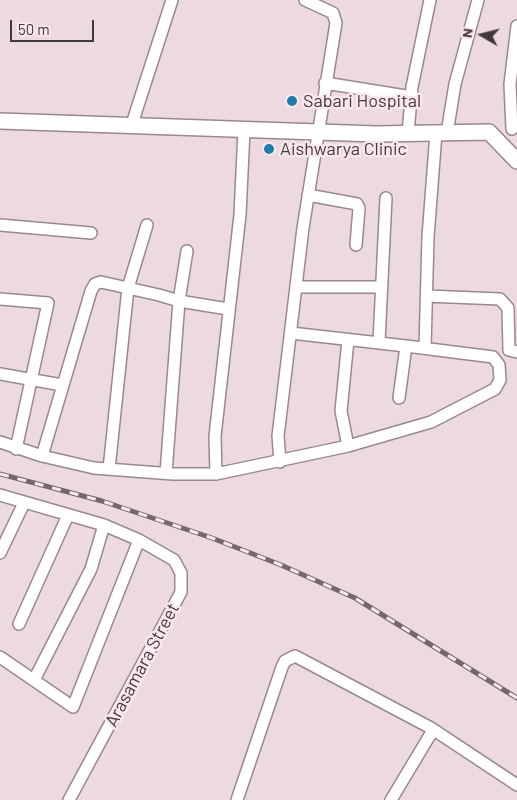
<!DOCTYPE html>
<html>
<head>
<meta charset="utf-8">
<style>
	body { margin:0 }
	#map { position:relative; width:517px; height:800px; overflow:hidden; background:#eddae0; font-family:Barlow,sans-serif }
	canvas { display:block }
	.north { position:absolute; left:457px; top:10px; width:50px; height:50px; -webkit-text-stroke:4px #fae7ee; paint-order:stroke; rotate:278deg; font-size:14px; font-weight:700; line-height:20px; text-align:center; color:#413a3c }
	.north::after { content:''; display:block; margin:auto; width:18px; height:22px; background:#413a3c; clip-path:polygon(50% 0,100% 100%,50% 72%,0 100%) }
	.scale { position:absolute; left:10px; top:20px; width:84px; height:22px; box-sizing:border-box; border:2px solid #413a3c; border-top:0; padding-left:6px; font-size:15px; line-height:18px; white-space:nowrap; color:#413a3c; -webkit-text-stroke:4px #fae7ee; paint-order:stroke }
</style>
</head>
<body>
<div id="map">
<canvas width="517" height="800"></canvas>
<div class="north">N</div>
<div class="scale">50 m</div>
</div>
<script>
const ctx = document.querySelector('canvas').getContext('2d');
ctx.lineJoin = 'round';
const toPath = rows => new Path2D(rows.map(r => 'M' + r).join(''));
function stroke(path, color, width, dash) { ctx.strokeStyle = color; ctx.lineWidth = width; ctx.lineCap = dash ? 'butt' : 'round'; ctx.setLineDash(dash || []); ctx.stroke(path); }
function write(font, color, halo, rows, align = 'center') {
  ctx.font = font + ' Barlow,sans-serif'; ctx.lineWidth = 5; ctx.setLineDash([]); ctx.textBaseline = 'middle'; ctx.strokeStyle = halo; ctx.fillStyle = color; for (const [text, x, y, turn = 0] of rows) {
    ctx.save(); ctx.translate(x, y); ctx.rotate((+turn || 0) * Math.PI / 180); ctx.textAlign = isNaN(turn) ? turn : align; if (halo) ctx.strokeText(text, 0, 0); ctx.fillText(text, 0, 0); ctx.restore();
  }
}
const minor = toPath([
	[325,83,412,97],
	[131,127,172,0],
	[512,129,510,84,517,26],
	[408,133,412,87,430,0],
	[447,133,455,84,478,0],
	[308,195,357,204,359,208,356,245],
	[0,225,91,233],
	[297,287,381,287],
	[427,296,500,299,508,308,509,350,517,352],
	[0,299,48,303,16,449],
	[291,333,406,346],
	[348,340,341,411,348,446],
	[379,342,386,198],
	[425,348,428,237,436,133],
	[0,374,62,385],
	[0,442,42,456,94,468,173,474,216,474,215,436,240,215,244,130],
	[42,456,91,291,95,284,101,282,159,295,179,301,228,309],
	[280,462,278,436,303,228,336,23,333,13,305,0],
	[109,469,128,288,147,225],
	[166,473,179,301,187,251],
	[216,474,348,446,431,422,495,389,500,380,499,365,493,357,406,346,399,398],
	[0,495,104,525,139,540,174,560,181,573,181,592,69,800],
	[0,553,24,503],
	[19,624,68,515],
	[0,657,73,707,139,540],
	[34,680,91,569,104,525],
	[237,800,282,667,285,661,295,656,431,728,517,785],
	[391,800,433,730]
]);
const tertiary = toPath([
	[0,121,376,134,489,132,517,161]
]);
const rail = toPath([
	[0,474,102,501,212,538,281,565,355,598,517,698]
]);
const markers = [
	[292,101,6,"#1b7da9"],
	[269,149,6,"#1b7da9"]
];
const poiNames = [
	["Sabari Hospital",303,101],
	["Aishwarya Clinic",280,149]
];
const streetNames = [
	["Arasamara Street",142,665,-62]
];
stroke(minor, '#99888e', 14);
stroke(tertiary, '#99888e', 18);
stroke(minor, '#fff', 11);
stroke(tertiary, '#fff', 15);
stroke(rail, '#73696c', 5);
stroke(rail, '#fae7ee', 3, [9]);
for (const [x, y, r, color] of markers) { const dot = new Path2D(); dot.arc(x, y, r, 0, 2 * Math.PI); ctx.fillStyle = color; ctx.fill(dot); stroke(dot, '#fae7ee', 2); }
write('18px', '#413a3c', '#fae7ee', poiNames, 'left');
write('18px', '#413a3c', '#fae7ee', streetNames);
</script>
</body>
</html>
